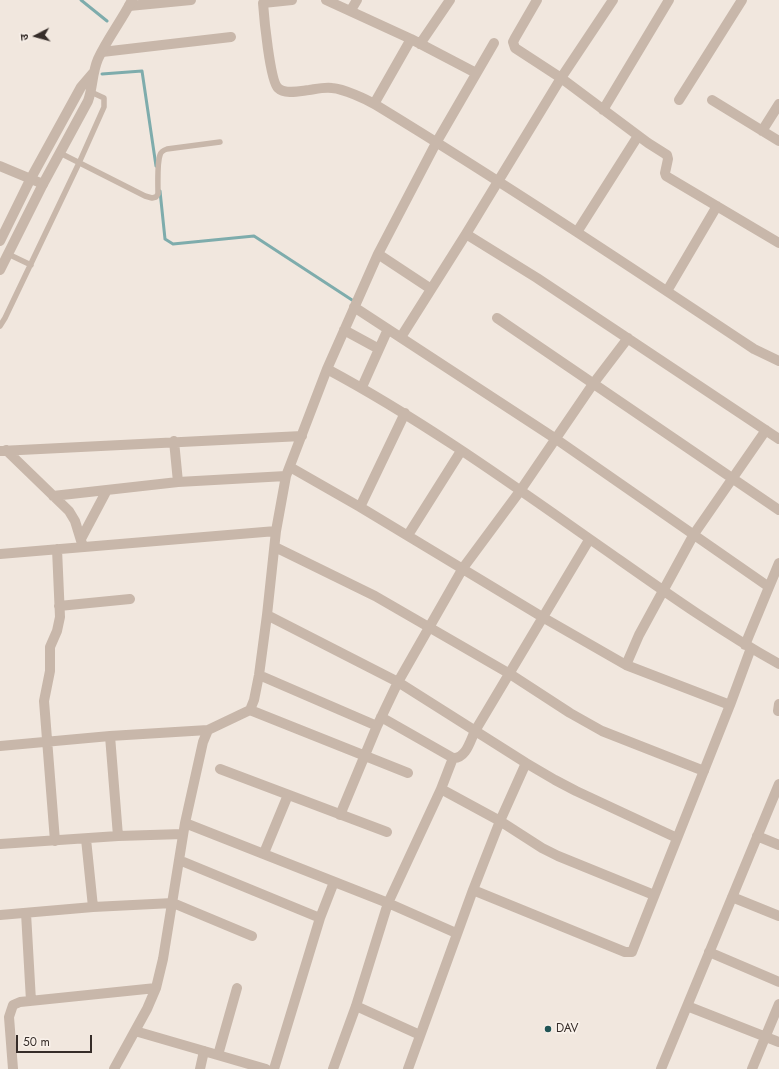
<!DOCTYPE html>
<html>
<head>
<meta charset="utf-8">
<style>
	body { margin:0 }
	#map { position:relative; width:779px; height:1069px; overflow:hidden; background:#f1e7de; font-family:Jost,"Noto Sans Devanagari",sans-serif }
	canvas { display:block }
	.north { position:absolute; left:16px; top:16px; width:40px; height:40px; -webkit-text-stroke:3px #f9f1ea; paint-order:stroke; rotate:264deg; font-size:11px; font-weight:700; line-height:16px; text-align:center; color:#362d29 }
	.north::after { content:''; display:block; margin:auto; width:14px; height:18px; background:#362d29; clip-path:polygon(50% 0,100% 100%,50% 72%,0 100%) }
	.scale { position:absolute; left:16px; top:1035px; width:76px; height:18px; box-sizing:border-box; border:2px solid #362d29; border-top:0; padding-left:5px; font-size:12px; line-height:14px; white-space:nowrap; color:#362d29; -webkit-text-stroke:3px #f9f1ea; paint-order:stroke }
</style>
</head>
<body>
<div id="map">
<canvas width="779" height="1069"></canvas>
<div class="north">उ</div>
<div class="scale">50 m</div>
</div>
<script>
const ctx = document.querySelector('canvas').getContext('2d');
ctx.lineJoin = 'round';
function stroke(path, color, width, dash) { ctx.strokeStyle = color; ctx.lineWidth = width; ctx.lineCap = dash ? 'butt' : 'round'; ctx.setLineDash(dash || []); ctx.stroke(path); }
function drawText(font, color, halo, rows, align = 'center') {
  ctx.font = font + ' Jost,sans-serif'; ctx.lineWidth = 3.5; ctx.setLineDash([]); ctx.textBaseline = 'middle'; ctx.strokeStyle = halo; ctx.fillStyle = color; for (const [text, x, y, turn = 0] of rows) {
    ctx.save(); ctx.translate(x, y); ctx.rotate((+turn || 0) * Math.PI / 180); ctx.textAlign = isNaN(turn) ? turn : align; if (halo) ctx.strokeText(text, 0, 0); ctx.fillText(text, 0, 0); ctx.restore();
  }
}
const stream = new Path2D(`
	M81 0 107 21
	M102 74 142 71 156 166
	M160 191 165 239 173 244 254 236 352 300`);
const service = new Path2D(`
	M60 153 145 196 152 198 156 197 158 194C158 184 157 163 160 155 161 151 164 150 167 149L220 142
	M8 254 31 265
	M0 326 5 318 79 163 104 107V98L91 92`);
const minor = new Path2D(`
	M292 0 263 3C264 17 270 81 278 88 285 95 300 91 309 90 316 89 324 87 332 88 344 89 366 99 376 105 504 183 629 266 754 349L779 361
	M326 0 411 39 476 73
	M537 0 515 38 513 42 515 48 561 78 648 143 667 155 668 159 665 173 666 176 779 243
	M129 6 191 0
	M351 10 357 0
	M420 44 450 0
	M102 52 231 37
	M679 100 742 0
	M712 100 779 141
	M374 104 411 39
	M603 110 669 0
	M762 131 779 104
	M0 166 43 184
	M577 232 638 136
	M466 234 537 278 779 439
	M378 254 431 289
	M667 291 717 206
	M354 307 556 439 769 587
	M497 318 779 510
	M344 330 379 349
	M401 337 466 234 561 78 613 0
	M327 369C424 421 514 486 604 549 661 589 718 630 779 664
	M362 387 388 329
	M174 441 178 482
	M6 450 69 511 75 521 83 547
	M0 451 302 436
	M290 467 360 507 544 618 626 665 730 705
	M53 496 178 482 286 476
	M360 507 405 413
	M408 535 461 451
	M81 539 107 490
	M275 547 375 596 510 674 570 713 602 731 704 771
	M0 554 276 531
	M59 606 130 599
	M267 615 398 682 526 763 555 780 576 791 677 838
	M745 645 779 563
	M626 665 639 635 694 534 766 430
	M259 675 377 726
	M779 704 778 711H779
	M250 710 408 773
	M381 717 453 758C466 759 470 741 475 731L589 540
	M110 736 118 836
	M0 746 110 736 208 730
	M220 769 387 832
	M441 789 500 821 542 848 558 856 654 895
	M340 815 377 726 398 682 463 568 520 491 593 384 628 338
	M185 823 388 903 456 933
	M757 836 779 845
	M86 839 93 907
	M55 841 44 701 50 671V647L57 631 60 617 57 549
	M0 844 118 836 183 834
	M264 853 288 795
	M179 860 320 918
	M473 890 625 952H632L730 705 751 648
	M732 897 779 916
	M26 913 31 1001
	M0 915 93 907 173 903 252 936
	M709 952 779 982
	M356 1006 420 1035
	M687 1006 779 1042
	M135 1031 266 1069
	M218 1055 237 988
	M13 1069 9 1017 13 1005 20 1002 156 988
	M114 1069 147 1009 156 988 163 959 185 823 203 742 208 730 250 710 254 700 259 675 267 615 276 531 286 476 327 369 378 254 436 143 494 43
	M200 1069 204 1051
	M274 1069 320 918 334 882
	M333 1069 356 1006 388 903 441 789 453 758
	M408 1069 473 890 500 821 526 763
	M661 1069 779 784
	M752 1069 779 1004`);
const tertiary = new Path2D(`
	M0 241 31 178 81 87 93 73
	M0 270 43 184 88 101C93 87 92 73 98 59 107 39 122 20 132 0`);
const markers = [
	[548,1029,4,"#215455"]
];
const poiNames = [
	["DAV",556,1029]
];
stroke(stream, '#7eacac', 3);
stroke(service, '#c8b7aa', 5.5);
stroke(minor, '#c8b7aa', 10);
stroke(tertiary, '#c8b7aa', 10);
for (const [x, y, r, color] of markers) { const dot = new Path2D(); dot.arc(x, y, r, 0, 2 * Math.PI); ctx.fillStyle = color; ctx.fill(dot); stroke(dot, '#f9f1ea', 1.5); }
drawText('12px', '#362d29', '#f9f1ea', poiNames, 'left');
</script>
</body>
</html>
